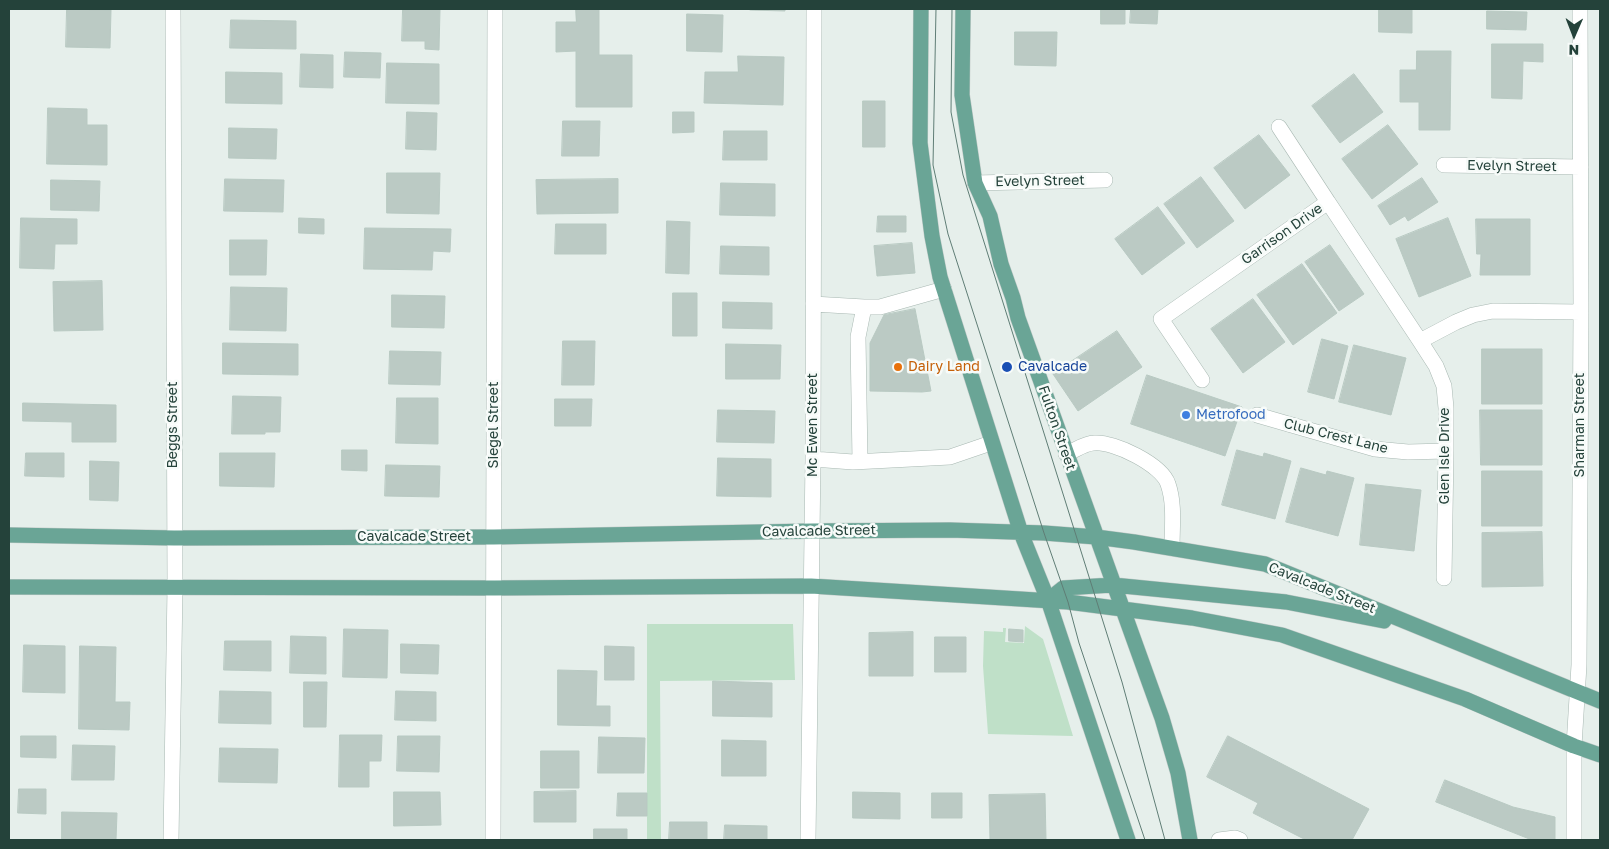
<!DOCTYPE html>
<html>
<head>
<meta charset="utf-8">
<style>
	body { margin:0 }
	#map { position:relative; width:1609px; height:849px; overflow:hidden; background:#e6efeb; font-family:"Golos Text",sans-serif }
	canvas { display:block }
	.frame { position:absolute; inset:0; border:10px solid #24423a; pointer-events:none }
	.north { position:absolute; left:1549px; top:10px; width:50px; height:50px; -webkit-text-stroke:4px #f7fbf9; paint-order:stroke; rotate:181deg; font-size:14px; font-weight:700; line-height:20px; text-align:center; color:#24423a }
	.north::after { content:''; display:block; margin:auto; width:18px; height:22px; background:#24423a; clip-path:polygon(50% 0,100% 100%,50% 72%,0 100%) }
</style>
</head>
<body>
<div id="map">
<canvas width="1609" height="849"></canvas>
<div class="frame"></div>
<div class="north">N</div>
</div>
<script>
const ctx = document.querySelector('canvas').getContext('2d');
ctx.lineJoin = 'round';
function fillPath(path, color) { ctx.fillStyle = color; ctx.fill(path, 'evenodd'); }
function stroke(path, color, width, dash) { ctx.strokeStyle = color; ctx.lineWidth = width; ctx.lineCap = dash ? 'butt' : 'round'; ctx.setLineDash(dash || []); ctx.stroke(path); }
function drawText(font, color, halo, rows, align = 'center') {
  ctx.font = font + ' "Golos Text",sans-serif'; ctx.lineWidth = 5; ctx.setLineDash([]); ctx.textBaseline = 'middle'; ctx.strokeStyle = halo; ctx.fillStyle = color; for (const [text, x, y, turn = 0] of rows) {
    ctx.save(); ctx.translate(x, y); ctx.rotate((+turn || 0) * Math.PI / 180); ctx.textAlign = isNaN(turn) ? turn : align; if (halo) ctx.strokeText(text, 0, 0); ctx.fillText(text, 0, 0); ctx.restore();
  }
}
const green = new Path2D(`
	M647 624H793L795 680 660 681 661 840H647Z
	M1025 626 1043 639 1073 736 988 734 983 666 984 631 1003 632V628H1006L1005 642 1024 643Z`);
const building = new Path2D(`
	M67 9 111 10 110 48 66 47Z
	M403 9H440L439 50 425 49V41H402Z
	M576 9H599V55H632V107H576V51L556 52V22H576Z
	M750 9H785V11L750 10Z
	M1101 9H1125V24H1101Z
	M1131 9H1158L1157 24 1130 23Z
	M1379 9H1412V33L1379 32Z
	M1487 11 1527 12 1526 30 1487 29Z
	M687 14 723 15 722 52 687 51Z
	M231 20 296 21V49L230 48Z
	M1015 32H1057L1056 66 1015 65Z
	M1492 44H1543V62L1523 61 1522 99 1492 98Z
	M1417 51H1451L1450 130H1419V102H1400V70H1416Z
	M345 52 381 53 380 78 344 77Z
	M301 54 333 55V88L300 87Z
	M738 56 784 57 783 105 704 103 705 72H738Z
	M387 63 439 64V104L386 103Z
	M226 72 282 73V104L226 103Z
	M1354 74 1383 112 1340 143 1312 106Z
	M863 101H885V147H863Z
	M48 108 87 109V125H107V165L47 164Z
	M407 112 437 113 436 150 406 149Z
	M673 112H694V132L673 133Z
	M563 121H600L599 156H562Z
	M1388 125 1418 164 1372 199 1342 159Z
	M229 128 277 129 276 159 229 158Z
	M724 131H767V160H723Z
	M1259 135 1290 175 1245 209 1214 168Z
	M387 173H440L439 214 387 213Z
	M1201 177 1234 221 1197 248 1164 204Z
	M1422 178 1438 202 1408 221 1405 216 1390 225 1378 206Z
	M225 179 284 180 283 212 224 211Z
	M618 179V213L537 214 536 180Z
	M51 180 100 181 99 211 51 210Z
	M721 183 775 184V216L720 215Z
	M1158 207 1185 243 1142 275 1115 239Z
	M878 216H906V232H877Z
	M21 218 77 219V244H55L54 269 20 268Z
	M299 218 324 219V234L299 233Z
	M1448 218 1471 276 1419 297 1396 239Z
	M1476 219H1530V275H1480L1481 254H1477Z
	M667 221 690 222 689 274 666 273Z
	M556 224H606V254H555Z
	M365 228 451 229 450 252 433 251 432 270 364 269Z
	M230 240H267L266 275H230Z
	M912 243 915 273 877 276 874 246Z
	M1330 245 1364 294 1339 311 1305 262Z
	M721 246 769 247V275L720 274Z
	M1302 264 1337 313 1293 345 1257 295Z
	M102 281 103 330 54 331 53 282Z
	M231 287 287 288 286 331 230 330Z
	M673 293H697V336H673Z
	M392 295 445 296 444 328 392 327Z
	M1253 299 1285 342 1243 373 1211 329Z
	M723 302 772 303V329L723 328Z
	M915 309 931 391 922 392 870 391V343L884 315Z
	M1117 331 1142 367 1078 411 1053 374Z
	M1322 339 1348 346 1334 399 1308 392Z
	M563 341H595L594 385H562Z
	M223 343 298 344V375L223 374Z
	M726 344 781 345 780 379H726Z
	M1354 345 1406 358 1391 415 1339 402Z
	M1482 349H1542V404H1482Z
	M390 351 441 352 440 385 389 384Z
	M1147 375 1242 407 1225 456 1131 424Z
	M233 396 281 397 280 432H265V434H232Z
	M397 398H438V444L396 443Z
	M555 399H592L591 426H555Z
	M23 403 116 405V442H72V422L23 421Z
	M718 410 775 411 774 443 717 442Z
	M1480 410H1542V465H1481Z
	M342 450H367V471L342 470Z
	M1237 450 1263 457 1264 453 1291 461 1275 519 1222 505Z
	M26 453H64V477L25 476Z
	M220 453H275L274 487 220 486Z
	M718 458 771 459V497L717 496Z
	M90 461 119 462 118 501 90 500Z
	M386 465 440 466 439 497 385 496Z
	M1301 468 1326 475 1327 471 1354 478 1338 536 1286 522Z
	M1482 471H1542V526H1482Z
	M1366 484 1421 490 1414 551 1360 545Z
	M1542 532 1543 586 1482 587V533Z
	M344 629 388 630 387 678 343 677Z
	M1009 629 1023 630V642L1009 641Z
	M913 632V676H869V633Z
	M291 636 326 637V674L290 673Z
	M935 637H966V672H935Z
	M225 641H271V671L224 670Z
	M401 644 439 645 438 674 401 673Z
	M24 645 65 646V693L23 692Z
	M80 646 116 647 115 702H130L129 730 79 729Z
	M605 646 634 647V680H605Z
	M558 670 597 671 596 706H610V726L558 725Z
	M713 681 772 683V717L713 716Z
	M304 682H327L326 727H304Z
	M220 691 271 692V724L219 723Z
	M396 691 436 692V721L395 720Z
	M340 735H382L381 761H369V787H339Z
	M21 736H56V758L21 757Z
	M398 736H440L439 772 397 771Z
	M1228 736 1369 809 1352 840H1306L1253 813 1258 803 1207 777Z
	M599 737 645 738 644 773H598Z
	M722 740 766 741V776H722Z
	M73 745 115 746 114 780H72Z
	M220 748 278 749 277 783 219 782Z
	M541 751H579V788H541Z
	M1445 780 1513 807 1555 817V840H1532L1436 802Z
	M19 789H46V814L18 813Z
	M576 791V822H534V792Z
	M394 792H440L441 825 394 826Z
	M853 792 900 793V819L853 818Z
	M618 793H647V816H617Z
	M932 793H962V818H932Z
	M1045 794 1046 840H990L989 795Z
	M62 812 117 813 116 840H62Z
	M670 822H707V840H669Z
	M725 825 767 826V840H724Z
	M594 829H627V840H594Z`);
const minor = new Path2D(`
	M1279 127 1328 202
	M1444 165 1581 167
	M975 183 1105 180
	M813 304 864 307
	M1420 341 1456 322 1473 315 1493 311 1581 312
	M1202 380 1161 319 1328 202 1420 341 1436 366 1444 386 1446 408V451L1444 578
	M1257 415 1375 449 1408 452 1446 451
	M1066 454C1074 451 1085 443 1094 443 1114 441 1162 465 1168 484 1175 504 1172 527 1172 548
	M813 459 853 462 950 457 991 443
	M860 461 858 337 864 307H880L944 289
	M171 840 175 587 173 9
	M493 840 495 9
	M808 840 813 459 814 9
	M1219 840 1235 838 1240 840
	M1574 840V746L1579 665 1581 312 1580 9`);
const major = new Path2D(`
	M921 9 920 143 932 236 940 277 1021 533 1048 600 1128 840
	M963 9 962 95 975 183 990 216 1001 264 1013 298 1018 318 1162 718 1178 773 1190 840
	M9 535 174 538 494 537 812 531 950 530 1044 533 1096 537 1134 542 1265 564 1600 701
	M9 587 494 588 811 586 1068 602 1192 618 1282 635 1465 699 1574 746 1600 755
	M1048 600 1063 588 1113 585 1286 602 1384 621`);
const tram = new Path2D(`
	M936 9 933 165 948 234 1044 533 1068 602 1079 643 1145 840
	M952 9 951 112 963 175 1122 682 1165 840`);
const markers = [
	[898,367,5,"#e8710a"],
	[1007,367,6,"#1a4fb4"],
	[1186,415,5,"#3f7fe0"]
];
const streetNames = [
	["Evelyn Street",1512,166,1],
	["Evelyn Street",1040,181,-1],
	["Garrison Drive",1282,234,-35],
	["Beggs Street",173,425,-90],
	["Siegel Street",494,425,-90],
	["Mc Ewen Street",813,425,-90],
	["Sharman Street",1580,425,-90],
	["Fulton Street",1057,428,71],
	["Club Crest Lane",1336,436,14],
	["Glen Isle Drive",1445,456,-90],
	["Cavalcade Street",819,531,-1],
	["Cavalcade Street",414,537],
	["Cavalcade Street",1322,588,22]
];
const foodNames = [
	["Dairy Land",908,367]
];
const transitNames = [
	["Cavalcade",1018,367]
];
const shopNames = [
	["Metrofood",1196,415]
];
fillPath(green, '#bfe0c8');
fillPath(building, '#bbcac4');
stroke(building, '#b8c9c2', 1);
stroke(minor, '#a8b8b2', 16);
stroke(major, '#c2cac8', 16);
stroke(minor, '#fff', 15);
stroke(major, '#6aa596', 15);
stroke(tram, '#5f7d75', 1);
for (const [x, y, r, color] of markers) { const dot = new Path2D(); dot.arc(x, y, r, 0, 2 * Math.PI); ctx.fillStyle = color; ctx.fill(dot); stroke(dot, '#f7fbf9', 2); }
drawText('14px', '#24423a', '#f7fbf9', streetNames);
drawText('14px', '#c56008', '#f7fbf9', foodNames, 'left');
drawText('14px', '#164399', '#f7fbf9', transitNames, 'left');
drawText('14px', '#366cbe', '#f7fbf9', shopNames, 'left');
</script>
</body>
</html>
